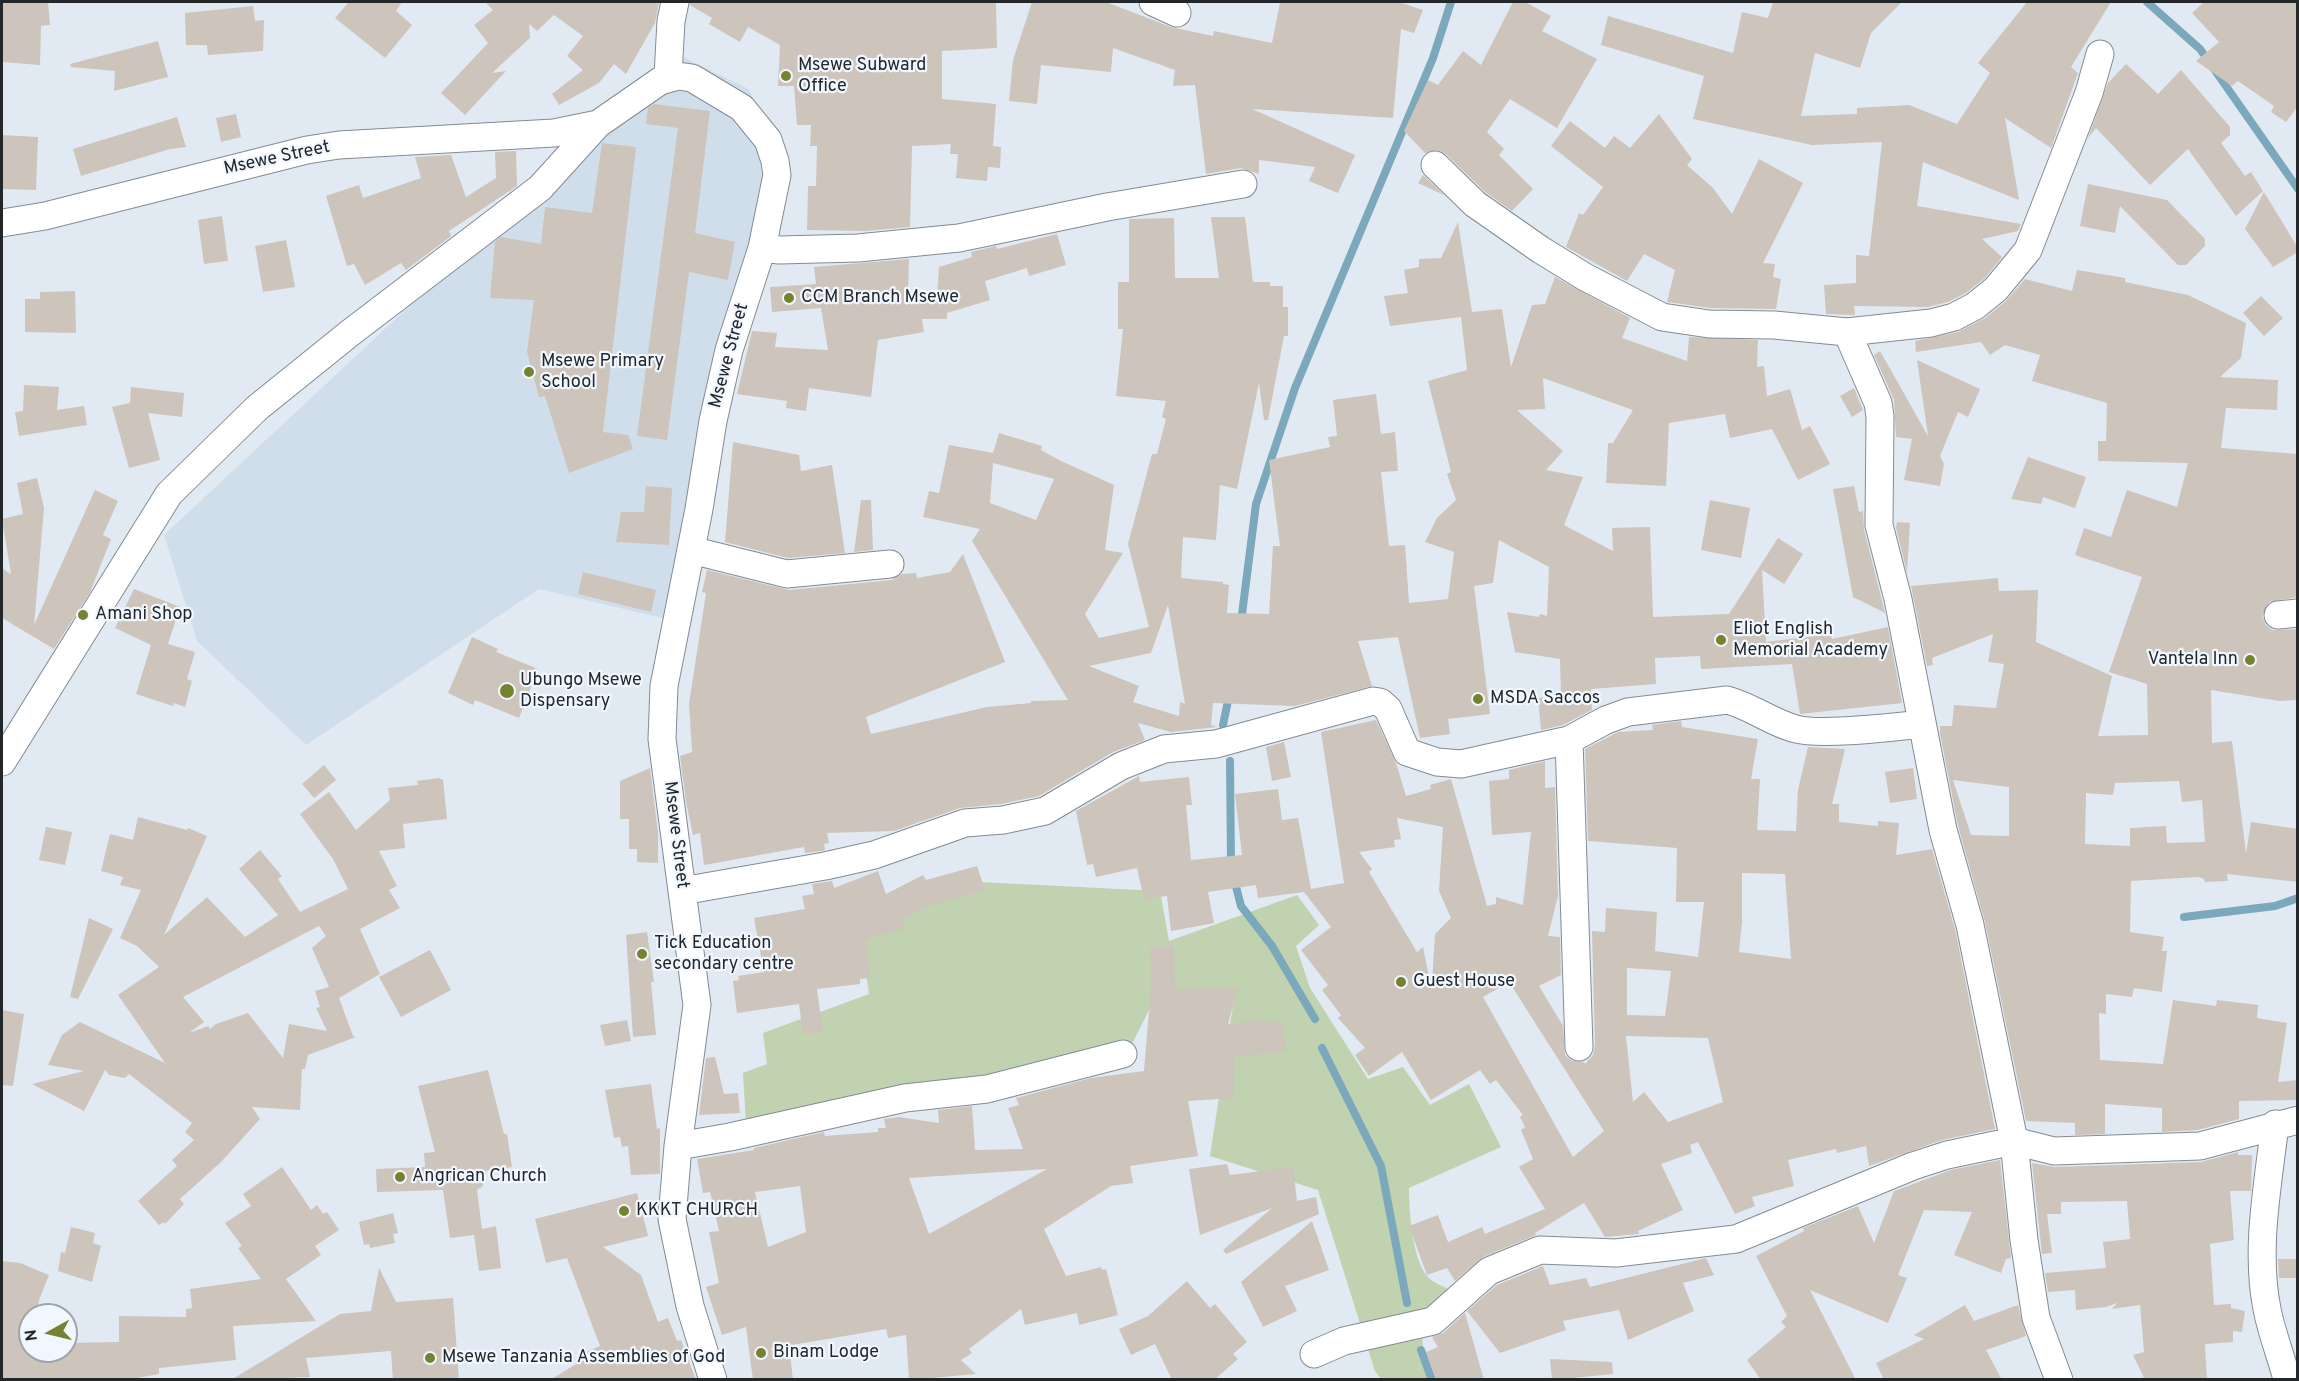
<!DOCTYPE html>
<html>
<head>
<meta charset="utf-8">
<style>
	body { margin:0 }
	#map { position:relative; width:2299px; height:1381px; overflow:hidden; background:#e1eaf3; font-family:Overpass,sans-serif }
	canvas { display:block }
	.frame { position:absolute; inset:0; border:3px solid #24272a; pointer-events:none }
	.north { position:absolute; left:18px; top:1303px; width:60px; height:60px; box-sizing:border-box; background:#f0f7fe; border:2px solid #9ea4a9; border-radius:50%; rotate:262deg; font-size:16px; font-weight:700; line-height:24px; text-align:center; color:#24272a }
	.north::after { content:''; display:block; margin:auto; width:21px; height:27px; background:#75822f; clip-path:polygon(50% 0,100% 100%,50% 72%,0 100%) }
</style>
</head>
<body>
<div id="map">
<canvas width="2299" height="1381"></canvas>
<div class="frame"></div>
<div class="north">N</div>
</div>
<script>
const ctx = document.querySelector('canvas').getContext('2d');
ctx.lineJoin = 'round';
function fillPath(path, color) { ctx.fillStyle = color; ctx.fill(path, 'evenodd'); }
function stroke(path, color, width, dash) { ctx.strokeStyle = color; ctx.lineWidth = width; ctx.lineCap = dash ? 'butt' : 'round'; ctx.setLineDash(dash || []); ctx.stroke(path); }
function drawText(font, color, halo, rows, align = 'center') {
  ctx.font = font + ' Overpass,sans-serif'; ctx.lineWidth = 4.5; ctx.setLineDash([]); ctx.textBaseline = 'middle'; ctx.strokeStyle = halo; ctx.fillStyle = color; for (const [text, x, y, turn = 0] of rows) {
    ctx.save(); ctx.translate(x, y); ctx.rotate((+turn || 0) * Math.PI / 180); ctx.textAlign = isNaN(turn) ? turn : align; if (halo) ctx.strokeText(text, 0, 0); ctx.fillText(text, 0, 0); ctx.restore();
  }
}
const built = new Path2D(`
	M673 52 749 89 771 140 666 619 539 589 306 745 197 641 164 535 461 258Z`);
const green = new Path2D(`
	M959 881 1160 891 1169 941 1297 895 1319 925 1296 946 1310 988 1368 1079 1403 1067 1430 1105 1469 1084 1501 1147 1409 1188C1409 1210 1412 1264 1430 1279 1436 1284 1445 1287 1452 1291L1422 1323 1423 1354 1433 1379H1381L1375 1371 1318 1190 1210 1156 1235 992 1157 994 1133 1042 1056 1068 746 1125 743 1073 767 1064 763 1033 869 994 859 926Z`);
const stream = new Path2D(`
	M2147 2 2200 49 2298 189
	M1241 622 1256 504 1295 388 1433 58 1451 2
	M1223 725 1229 696
	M1230 761 1231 864
	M1234 879 1241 906 1272 946 1315 1019
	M2184 917 2275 906 2298 898
	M1322 1048 1381 1166 1407 1303
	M1421 1350 1432 1380`);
const building = new Path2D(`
	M2 2H48L50 25 41 26 40 65 2 62Z
	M349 2H402L396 11 412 25 385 58 335 18Z
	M485 2H659L655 23 626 74 614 64 599 83 559 105 552 94 583 70 567 56 583 36 554 15 537 31 529 24 530 38 492 73 506 71 465 115 441 93 488 43 474 25 493 10Z
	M690 2H996L997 48 942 51V99L996 104 993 146 1001 147 1000 168 988 167 987 181 956 178 958 154H950L951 144 912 146 910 227 865 231 807 230 808 186H816L817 146H810L811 125H797L794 86H778L780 45 748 27 740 42 709 24 712 18 690 5Z
	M1032 2H1106L1171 27 1213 36 1214 31 1272 43 1280 2H1399L1423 10 1414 33 1401 29 1393 118 1252 109 1355 155 1338 193 1309 181 1315 167 1259 160V174L1241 168 1206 174 1195 85 1173 86 1175 70 1113 48 1111 72 1041 65 1037 104 1009 101 1013 60Z
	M1513 2H1525L1551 16 1542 31 1597 59 1557 128 1510 99 1487 132 1504 149 1499 155 1533 189 1512 211 1485 192 1446 154 1438 150 1425 153 1404 131 1428 80 1438 85 1463 51 1481 65Z
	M1773 2H1902L1871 33 1860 68 1815 53 1801 116 1857 114V108L1909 105 1957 124 1990 73 1978 63 2027 2H2111L2071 67 2078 73 2051 148 2005 118 2019 200 1923 162 1917 206 2021 224 2018 231 1982 239 2002 257 1985 278 1966 293 1948 302 1928 307 1854 306 1855 315 1826 314 1824 285 1856 283V255L1869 256 1882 142 1812 145 1693 119 1704 76 1601 45 1608 16 1733 53 1742 12 1768 18Z
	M2204 2H2298V106L2286 122 2271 112 2274 106 2238 81 2232 86 2196 61 2219 42 2192 13Z
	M253 6 255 21 264 20 263 51 208 55 207 45H186L185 13Z
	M158 41 168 77 114 91 115 71 71 67 70 64Z
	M2126 64 2158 94 2181 70 2230 127V135L2221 143 2245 176 2251 172 2263 191 2236 216 2188 149 2150 185 2096 128 2088 138 2108 83Z
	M654 104 710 111 695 233 735 242 728 280 689 272 667 440 637 436 678 128 646 124 648 108Z
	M236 114 241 137 221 142 216 118Z
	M1659 114 1692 159 1687 165 1713 188 1732 214 1759 159 1803 183 1763 263 1775 264 1773 277 1781 279 1776 309 1710 308 1667 302 1675 270 1644 254 1627 281 1566 247 1579 213 1583 215 1603 187 1551 146 1570 121 1605 148 1614 136 1630 148Z
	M177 117 186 147 170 149 81 176 73 149Z
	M2 135 38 137 36 190 2 189Z
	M602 143 636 147 603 432 628 435 633 449 569 473 545 396 539 397 527 352 534 300 490 298 495 242 501 237 541 244 545 207 592 213Z
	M516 151 517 186 449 231 451 236 406 270 401 263 365 285 354 264 347 266 326 196 359 185 363 198 421 178 415 157 451 155 466 197 496 178 495 152Z
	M1423 175 1424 176 1444 195 1418 183Z
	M2088 184 2167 200 2205 239V246L2186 265H2178L2120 206 2115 233 2080 226Z
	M2264 192 2298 248V252L2273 267 2245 229Z
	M222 216 228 261 204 264 198 220Z
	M1211 217H1245L1253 282H1270V286H1283V307H1288V336H1284L1268 420H1264L1259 383 1237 489 1220 485 1216 540 1183 537 1181 578 1223 582V584L1229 585 1227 613 1269 614 1273 546H1280L1269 460 1330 447 1328 437 1337 436 1333 400 1376 394 1381 434 1395 432 1398 471 1381 472 1389 546 1405 545 1409 603 1448 599 1454 552 1425 542 1437 518 1456 500 1447 474 1451 472 1428 381 1467 370 1461 317 1390 326 1384 296 1408 293 1404 270 1419 267V259L1441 258 1458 222 1472 312 1502 309 1511 367 1532 305 1545 304 1555 277 1630 318 1622 338 1687 361 1689 337 1758 340 1757 367 1764 366 1767 396 1790 389 1802 430 1810 426 1830 464 1798 480 1772 429 1730 438 1725 414 1669 423 1666 486 1606 483 1608 443H1613L1633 410 1543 378 1545 409 1517 410 1563 451 1546 470 1583 477 1564 525 1613 551 1612 528 1650 527 1653 617 1729 614 1778 538 1803 554 1784 584 1762 570 1766 642 1831 634 1832 639 1888 627 1902 703 1800 714 1792 664 1701 669 1700 656 1655 658 1656 684 1591 689 1592 710 1563 725 1541 730 1538 698 1561 696 1560 659 1515 652 1507 612 1539 617 1540 614 1547 616 1549 567 1499 540 1493 583 1474 586 1490 714 1448 719 1450 734 1420 738 1398 637 1358 641 1372 686 1295 706 1213 703 1211 725 1217 727 1171 732 1138 723 1145 740 1113 752 1039 796 1001 804 960 808 894 831 827 833 829 843 824 844 825 850 822 851 805 853 804 847 704 865 700 833 693 835 686 802 680 756 692 752 689 704 706 593 702 592 707 570 789 590 892 580 902 574 916 573 917 578 950 572 963 554 1005 662 866 717 871 734 987 707 1031 703V701L1068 700 972 541 980 529 923 517 929 491 939 493 949 445 993 453 999 433 1042 446 1041 450 1061 461 1114 485 1105 550 1123 553 1085 614 1099 638 1149 627 1128 544 1152 454H1157L1166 419 1162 417 1166 401 1116 396 1123 329H1118V282H1129V219L1174 218 1175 278H1219ZM993 463 1054 479 1036 520 990 503ZM1168 605 1185 704 1180 702 1179 716 1133 702 1139 686 1089 666 1151 653Z
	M1057 234 1066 265 1029 276 1027 268 985 281 990 300 947 313V319H922L924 332 878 340 871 397 809 388 806 411 786 408 787 401 737 394 752 331 777 333 775 347 828 350 821 308 772 312 770 287 816 284 814 267 909 259 908 294 937 296 939 267 972 257 971 252 996 246 997 249Z
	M286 240 295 287 263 292 255 246Z
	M2077 270 2125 278V282L2188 295 2246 323 2241 358 2220 377 2278 380 2277 410 2226 408 2221 448 2298 454V597L2269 602 2262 616 2266 625 2272 630 2298 629V700L2279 701 2211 690 2212 743 2232 741 2246 853 2251 822 2298 829V882L2227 874 2228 881 2205 882 2204 879 2199 877 2131 881 2130 932 2164 937 2162 951H2167L2162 992 2134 988 2132 997 2106 994V1014L2099 1013 2100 1060 2163 1064 2173 1000 2216 1006 2217 1000 2258 1005 2257 1018 2287 1023 2278 1082 2298 1080V1100L2239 1101V1119L2198 1130 2162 1132V1108L2105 1104V1134L2075 1135V1123L2026 1121 1985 922 1958 826 1940 733V726H1952L1954 705 1996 708 2004 664 1988 662 1993 634 1932 658 1933 665 1927 666 1911 586 1998 578 1999 591 2038 590 2036 642 2112 676 2098 736 2148 735 2147 684 2109 672 2142 577 2075 555 2084 528 2111 537 2127 490 2177 507 2188 463 2098 461V441H2106L2107 403 2032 381 2040 355 2005 345 1990 355 1981 342 1916 352 1915 341 1958 332 1985 318 2006 301 2025 279 2072 291ZM1953 780 2009 787V836L1971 835ZM2179 781 2182 802 2202 800 2205 842 2167 843 2166 826 2130 828V846L2085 844 2086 793 2113 795 2115 783Z
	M75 291 76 333 25 332V299H40V292Z
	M2261 296 2283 318 2264 336 2243 313Z
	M1880 351 1928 436 1917 360 1980 389 1968 417 1958 412 1940 456 1944 464 1940 486 1904 480 1912 439 1896 437 1894 400 1874 355Z
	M24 385 59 387 57 410 84 406 87 425 19 436 15 412 23 411Z
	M131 387 184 393 182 417 148 413 160 460 129 468 112 407 130 403Z
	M1854 388 1863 410 1852 417 1840 396Z
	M733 442 799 455 801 471 832 465 845 553 788 558 725 542Z
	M2028 457 2086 477 2075 508 2043 497 2041 504 2011 499Z
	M37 478 44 508 34 625 95 490 118 501 103 535 111 539 90 592 54 649 2 618V568L11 574 2 519 23 514 17 483Z
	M646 486 672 488 669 545 616 542 621 512H644Z
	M1854 486 1859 512 1863 511 1864 529 1885 613 1853 597 1833 489Z
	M861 500H871L873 550 854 552Z
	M1710 500 1750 508 1741 558 1701 550Z
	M1897 522 1910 523 1907 572 1896 528Z
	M583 572 656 590 651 612 578 594Z
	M134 589 180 607 168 644 195 652 187 679 192 681 185 707 174 703 173 706 136 694 151 645 115 628Z
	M472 637 498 649 496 652 538 669 519 718 475 700 473 705 448 693Z
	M1376 720 1396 763 1406 796 1431 789 1430 785 1451 779 1487 906 1496 904V897L1523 905 1531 832 1492 835 1489 781 1509 779V770L1545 761V788L1555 787 1558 896 1548 936 1560 937 1561 975 1539 986 1563 1026 1565 1055 1572 1061 1584 1062 1585 1064 1593 1055 1595 1046 1592 931 1605 932 1606 908 1657 912 1655 951 1698 957 1704 902H1676L1677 848 1588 841 1585 749 1618 732 1653 730 1652 725 1681 721 1682 727 1758 739 1751 779H1760L1757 830 1796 831 1798 790 1808 747 1845 749 1832 804H1839V822L1878 826V821L1899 823 1896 855 1932 849 1955 929 1995 1129 1942 1140 1869 1166 1866 1146 1837 1153 1836 1149 1788 1160 1794 1186 1752 1197 1755 1206 1735 1214 1698 1142 1690 1145 1692 1153 1661 1164 1683 1210 1638 1231 1639 1234 1605 1237 1584 1203 1535 1233 1536 1235 1483 1257 1455 1281 1447 1268 1427 1275 1409 1226 1438 1215 1448 1242 1482 1227 1485 1234 1545 1209 1519 1167 1533 1159 1521 1130 1525 1127 1520 1117 1523 1115 1496 1080 1490 1084 1480 1070 1431 1100 1402 1052 1369 1076 1355 1055 1365 1048 1338 1018 1341 1015 1322 990 1328 985 1301 950 1331 927 1304 892 1258 898 1256 885 1208 892 1214 923 1171 931 1167 896 1144 899 1137 868 1096 877 1093 864 1087 865 1076 811 1139 776 1140 782 1189 777 1192 805H1186L1191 860 1242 855 1235 794 1278 789 1282 820 1298 818 1311 889 1344 883 1321 732ZM1397 818 1443 827 1439 891 1451 918 1435 934 1432 982H1430L1423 947 1417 952 1369 872 1372 869 1359 852 1395 847 1394 840 1401 839ZM1742 873 1785 874 1791 959 1739 952 1742 922ZM1627 968 1671 971 1665 1016 1627 1015ZM1509 982 1604 1131 1573 1157 1483 997ZM1626 1036 1708 1038 1723 1102 1668 1122 1644 1092 1633 1102Z
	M1284 742 1291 777 1272 781 1266 747Z
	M324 765 336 780 314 798 302 784Z
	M650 768 658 832V863L637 862V849H629V819H620V781Z
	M1913 768 1917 799 1890 803 1885 772Z
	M439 778 443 780 447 819 403 824 405 848 379 851 397 886 389 890 400 908 360 929 380 974 339 998 353 1036 356 1037 308 1055 305 1069H302L300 1110 252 1107 260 1119 221 1162 180 1199 184 1204 165 1224 164 1222 159 1225 138 1201 177 1166 172 1160 194 1140 185 1132 192 1123 129 1074 125 1078 109 1075 105 1070 84 1111 32 1084 84 1071 48 1065 62 1035 80 1022 165 1063 118 995 159 967 137 946 120 938 141 890 120 885 123 877 101 871 110 834 133 840 138 817 187 830 188 828 207 836 164 935 207 897 245 937 278 915 239 869 260 850 282 876 278 879 300 912 348 889 333 859 300 814 329 792 356 830 390 800 388 788 418 785 417 781ZM319 926 326 936 312 948 329 987 315 991 320 1007 316 1008 327 1031 289 1024 283 1058 248 1013 216 1024 210 1029 208 1026 189 1033 204 1022 183 997Z
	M46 827 72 832 65 865 39 860Z
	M977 866 985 890 932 905 903 919 906 928 866 939 870 978 860 979V984L817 989 823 1032 803 1034 799 1004 737 1013 733 981 739 980 738 976 764 972 754 918 805 909 802 896 814 894 812 884 832 881 834 888 878 871 886 894 923 875 926 880Z
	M89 918 113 929 78 999 70 997Z
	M647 932 654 982H651L656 1035 633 1037 626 935Z
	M1174 946 1175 989 1238 988 1228 1024 1265 1020 1266 1023 1282 1021 1286 1051 1234 1057V1098L1188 1101 1198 1156 1130 1166 1133 1183 1111 1186 1044 1229 1066 1276 1101 1267 1102 1270 1106 1269 1118 1315 1079 1325 1077 1313 1025 1325 1021 1309 969 1349 972 1353 961 1360 976 1374 909 1380 906 1335 888 1338 886 1329 769 1349 790 1354 793 1380H753L746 1327 722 1335 706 1287 719 1283 709 1232 719 1231 710 1192 703 1193 697 1159 754 1150V1148L824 1132 825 1136 878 1132V1128H886L884 1119 899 1117 939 1123 938 1110 972 1106 975 1150 1023 1149 1008 1108 1019 1105 1016 1098 1091 1078 1144 1071 1151 987 1150 947ZM1047 1169 929 1234 909 1178ZM800 1186 806 1232 768 1247 755 1192Z
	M430 950 451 990 401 1017 379 977Z
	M2 1010 24 1014 13 1086 2 1085Z
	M627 1020 631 1041 605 1046 600 1025Z
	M715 1057 724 1094 738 1093 740 1113 699 1115 706 1058Z
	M488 1070 504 1134H507L512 1167 485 1171 483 1186 477 1190 482 1229 496 1226 501 1268 479 1271 474 1235 450 1238 443 1190 377 1192 376 1169 425 1167 424 1153 435 1152 418 1086Z
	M651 1084 657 1129 660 1128V1174L631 1175 628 1146 622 1147 620 1137 614 1138 605 1090Z
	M2238 1152V1155H2252L2251 1191H2230L2234 1240 2210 1244 2214 1305 2231 1304V1308L2245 1311 2242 1332 2233 1331V1342L2205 1344 2207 1380H2145L2133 1355 2144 1352 2140 1305 2112 1309 2117 1303 2106 1307 2076 1310 2075 1290 2048 1292 2045 1273 2106 1268 2103 1242 2130 1239 2127 1201 2061 1202V1214H2047L2052 1253 2042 1254 2032 1163 2055 1167 2201 1162Z
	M2000 1160 2011 1258 2006 1259 2001 1273 1954 1255 1972 1212 1924 1210 1898 1275 1907 1278 1888 1323 1810 1290 1856 1380H1761L1747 1360 1786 1327 1781 1322 1787 1316 1756 1256 1804 1231 1803 1228 1858 1206 1874 1243 1894 1191 1951 1170Z
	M1227 1164 1230 1175 1293 1167 1297 1201 1316 1197 1319 1214 1226 1254 1223 1250 1272 1208 1200 1235 1189 1169Z
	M282 1167 311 1210 317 1205 323 1214 327 1212 339 1230 315 1246 321 1255 286 1279 316 1321 233 1326 236 1360 159 1368V1374L126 1380H2V1261L20 1263 49 1275 39 1300 37 1315H30V1351H66V1343L119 1342V1316L186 1317V1309L192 1308 190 1289 261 1279 238 1248 242 1246 225 1223 251 1206 243 1194Z
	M637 1193 648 1236 603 1247 641 1275 658 1322 668 1318 677 1341 681 1340 696 1380H550L581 1361 579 1355 600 1346 567 1258 546 1263 535 1219Z
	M393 1213 398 1233 393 1234 395 1243 370 1248 369 1244 364 1245 359 1222Z
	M1312 1221 1329 1270 1285 1286 1297 1311 1263 1327 1241 1282Z
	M71 1227 95 1233 93 1243 101 1246 92 1282 58 1271 61 1252 65 1253Z
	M1706 1258 1714 1275 1683 1283 1694 1311 1628 1340 1619 1310 1563 1321 1566 1330 1500 1353 1467 1311 1497 1285 1543 1266 1550 1285 1586 1278 1590 1287Z
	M2278 1259H2297L2296 1278H2279Z
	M379 1268 396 1302 453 1298 459 1380H393L391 1351 306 1358 310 1377 231 1380 340 1314 371 1311Z
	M1187 1281 1210 1308 1215 1304 1247 1342 1233 1354 1238 1359 1214 1380H1172L1155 1344 1131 1355 1119 1329 1148 1316Z
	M1965 1305 1974 1321 2018 1305 2026 1336 1986 1350 2002 1380H1884L1876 1363 1924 1339 1914 1335Z
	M1465 1313 1484 1380H1436L1426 1352 1438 1347 1432 1337 1443 1333Z
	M1550 1359 1612 1362 1613 1374 1552 1380Z`);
const minor = new Path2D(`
	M1153 2 1177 13
	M668 76 671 21 675 2
	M1435 165 1475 204 1541 250 1585 277 1662 317 1709 324 1774 325 1847 332 1931 323 1954 317 1975 306 1996 289 2028 250 2089 93 2100 54
	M2 223 45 216 307 150 339 145 554 133 598 124 660 81 678 76 692 78 742 108 768 140 775 161 777 175 762 248 729 350 713 421 699 509 664 686 662 739 697 1005 678 1146 672 1219 690 1306 713 1380
	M762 248 779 250 858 248 959 238 1107 207 1243 184
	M1847 332 1878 403 1880 416 1879 525 1898 599 1943 830 1970 925 2014 1141 2024 1240 2036 1318 2059 1380
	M691 550 787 574 890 564
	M2278 615 2298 613
	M1569 740 1579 1047
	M2 762 169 494 257 408 350 333 540 188 598 124
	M682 891 825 866 874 855 965 823 1003 820 1045 811 1121 766 1164 749 1216 744 1373 701 1380 702 1388 709 1407 752 1437 762 1461 764 1569 740 1606 720 1628 712 1727 700C1751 706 1772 723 1796 729 1822 736 1893 727 1922 724
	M2275 1124C2268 1185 2255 1249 2267 1309 2271 1330 2279 1351 2285 1372L2289 1380
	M678 1146 730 1137 905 1098 987 1089 1123 1054
	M1314 1354 1344 1341 1433 1321 1489 1271 1540 1250 1616 1253 1736 1239 1913 1166 1947 1155 2014 1141 2054 1151 2200 1146 2298 1120`);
const markers = [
	[786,76,6,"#75822f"],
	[789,298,6,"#75822f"],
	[529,372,6,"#75822f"],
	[83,615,6,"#75822f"],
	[1721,640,6,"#75822f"],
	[2250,660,6,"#75822f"],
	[507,691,8,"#75822f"],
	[1478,699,6,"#75822f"],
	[642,954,6,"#75822f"],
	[1401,982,6,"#75822f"],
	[400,1177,6,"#75822f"],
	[624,1211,6,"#75822f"],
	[761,1353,6,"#75822f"],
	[430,1358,6,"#75822f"]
];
const poiNames = [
	["Msewe Subward",798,66],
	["Office",798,87],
	["CCM Branch Msewe",801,298],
	["Msewe Primary",541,362],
	["School",541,383],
	["Amani Shop",95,615],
	["Eliot English",1733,630],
	["Memorial Academy",1733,651],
	["Vantela Inn",2238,660,"right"],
	["Ubungo Msewe",520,681],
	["Dispensary",520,702],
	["MSDA Saccos",1490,699],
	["Tick Education",654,944],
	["secondary centre",654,965],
	["Guest House",1413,982],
	["Angrican Church",412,1177],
	["KKKT CHURCH",636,1211],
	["Binam Lodge",773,1353],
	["Msewe Tanzania Assemblies of God",442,1358]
];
const streetNames = [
	["Msewe Street",277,159,-12],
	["Msewe Street",730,356,-75],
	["Msewe Street",675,835,83]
];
fillPath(built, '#d0deec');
fillPath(green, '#c0d2af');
stroke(stream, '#7ba8bb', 8);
fillPath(building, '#cdc4bc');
stroke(minor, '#838b93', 29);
stroke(minor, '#fff', 27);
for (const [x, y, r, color] of markers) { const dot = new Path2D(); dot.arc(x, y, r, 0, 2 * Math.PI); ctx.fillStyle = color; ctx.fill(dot); stroke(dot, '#f0f7fe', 2); }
drawText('18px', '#24272a', '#f0f7fe', poiNames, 'left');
drawText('18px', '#24272a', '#f0f7fe', streetNames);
</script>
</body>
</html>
